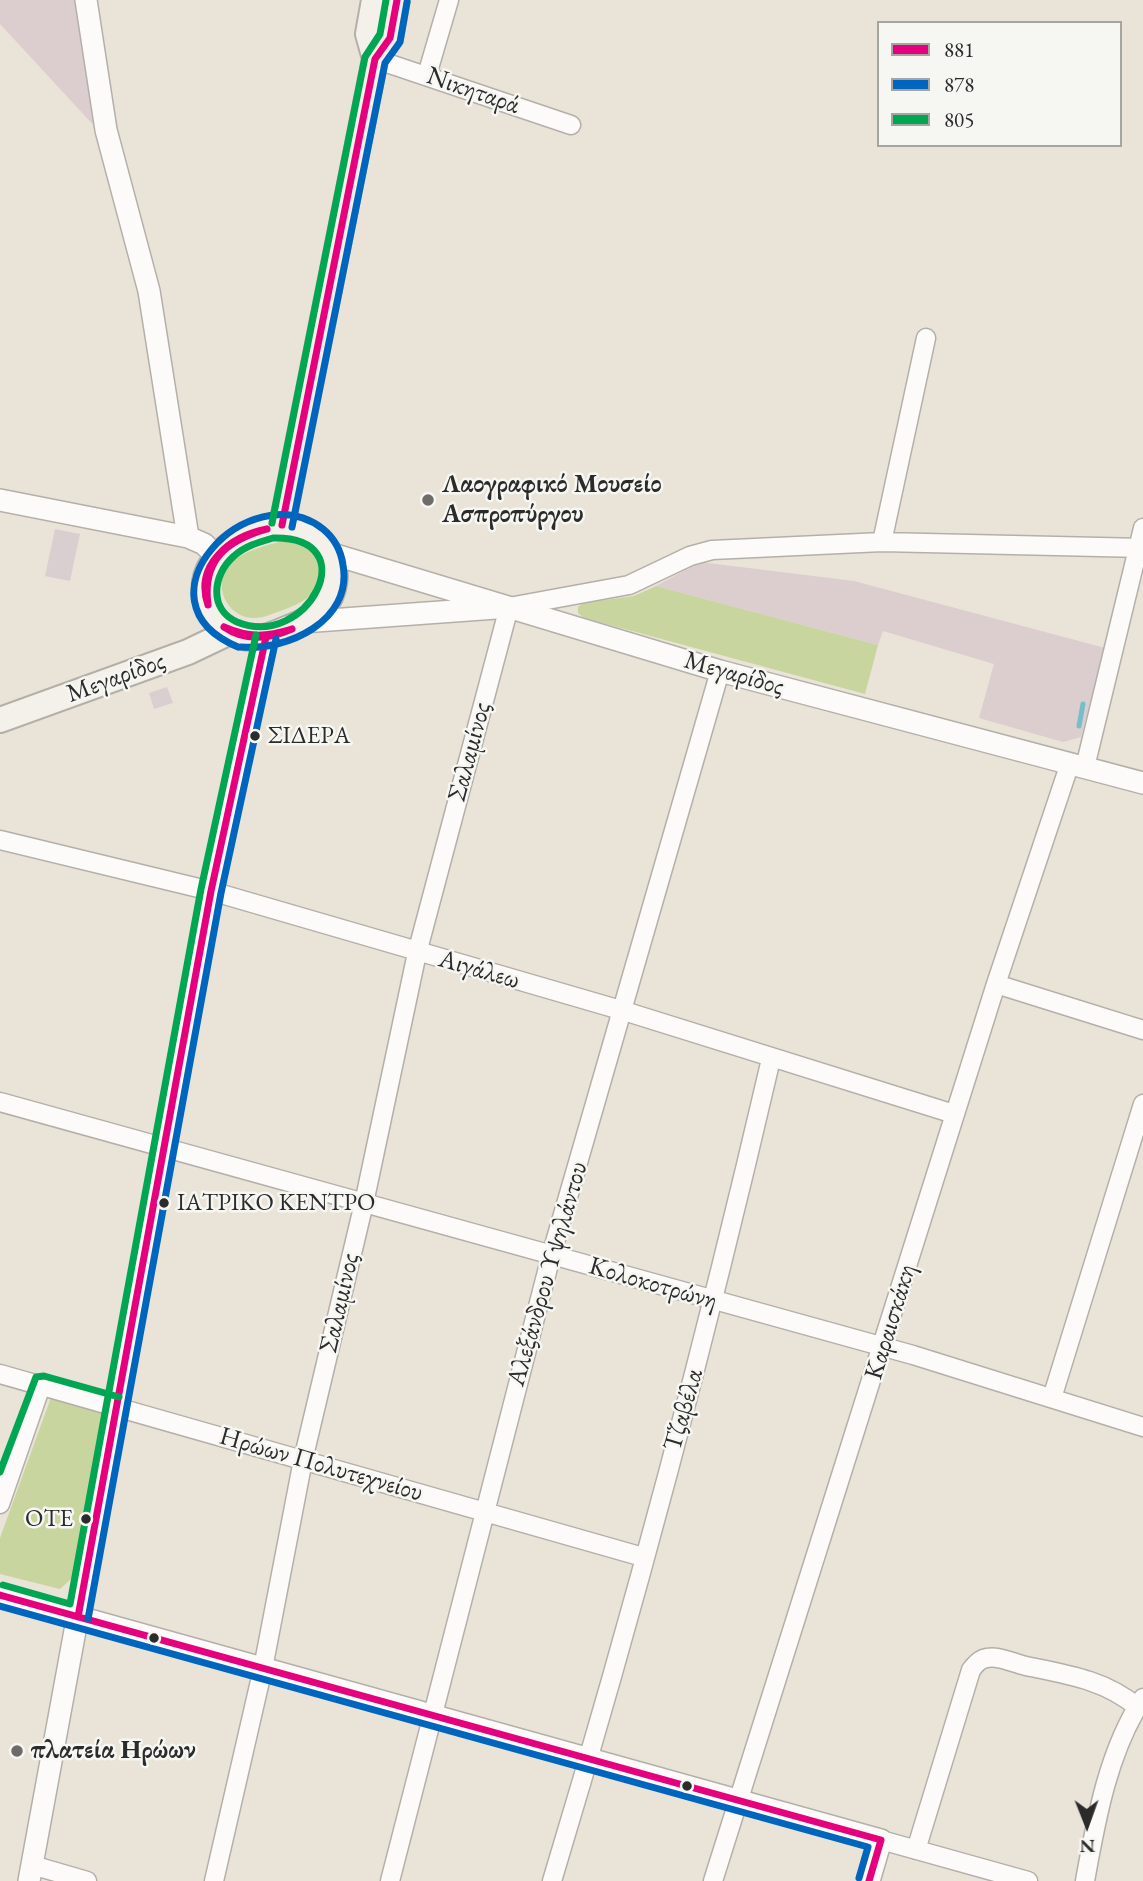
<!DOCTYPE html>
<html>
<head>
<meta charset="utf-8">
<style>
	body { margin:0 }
	#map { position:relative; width:1143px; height:1881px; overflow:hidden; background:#e9e3d8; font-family:"EB Garamond",serif }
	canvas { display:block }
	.legend { position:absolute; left:877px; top:21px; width:245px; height:126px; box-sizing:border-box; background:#f6f6f2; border:2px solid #a5a5a2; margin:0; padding:9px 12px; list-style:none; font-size:21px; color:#2b2b2b }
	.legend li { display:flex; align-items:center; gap:14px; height:35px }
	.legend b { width:35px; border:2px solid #a5a5a2 }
	.north { position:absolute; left:1052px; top:1790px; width:70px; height:70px; -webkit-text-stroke:5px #f6f6f2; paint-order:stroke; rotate:179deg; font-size:19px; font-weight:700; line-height:28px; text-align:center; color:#2b2b2b }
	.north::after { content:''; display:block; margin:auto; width:24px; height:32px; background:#2b2b2b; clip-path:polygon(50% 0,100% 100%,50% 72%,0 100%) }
</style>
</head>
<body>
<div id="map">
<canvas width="1143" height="1881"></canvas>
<ul class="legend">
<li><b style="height:9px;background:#e5007d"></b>881</li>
<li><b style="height:9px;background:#0065bd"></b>878</li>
<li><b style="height:9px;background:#00a651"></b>805</li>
</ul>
<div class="north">N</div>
</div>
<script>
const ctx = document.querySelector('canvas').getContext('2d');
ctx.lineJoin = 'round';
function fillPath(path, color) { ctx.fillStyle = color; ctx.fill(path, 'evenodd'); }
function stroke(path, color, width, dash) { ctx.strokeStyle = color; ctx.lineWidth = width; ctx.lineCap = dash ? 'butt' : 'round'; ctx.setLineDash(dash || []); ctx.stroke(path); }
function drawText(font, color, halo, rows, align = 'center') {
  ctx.font = font + ' "EB Garamond",serif'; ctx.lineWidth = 5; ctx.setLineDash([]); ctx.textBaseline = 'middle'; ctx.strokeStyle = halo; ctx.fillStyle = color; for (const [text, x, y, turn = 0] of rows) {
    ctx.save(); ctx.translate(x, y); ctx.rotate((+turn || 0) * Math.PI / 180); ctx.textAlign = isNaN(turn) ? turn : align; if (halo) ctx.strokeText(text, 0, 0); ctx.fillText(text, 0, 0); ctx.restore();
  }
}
const industrial = new Path2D(`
	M0 0H74L98 130 0 24Z
	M700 562 854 581 1109 649 1102 658 1081 737 1063 742 979 718 994 664 883 631 878 645 656 586Z`);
const green = new Path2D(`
	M290 540C316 546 325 566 316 590 306 601 296 605 283 610 273 613 263 619 252 618 226 616 212 584 229 565 241 551 272 543 290 540Z
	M656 586 878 645 865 694 584 618 578 613V607L583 603 634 596Z
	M54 1389 114 1404 78 1573 60 1589 0 1574V1538Z`);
const stream = new Path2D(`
	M1079 726 1083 704`);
const building = new Path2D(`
	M55 529 80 534 70 581 45 576Z
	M167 687 173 703 154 709 149 693Z`);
const minor = new Path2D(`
	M375 59 571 125
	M427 75 449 0
	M882 542 926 338
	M1085 767 1143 528
	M0 840 211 891 624 1011 954 1114
	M996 984 1143 1030
	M0 1102 913 1355 1143 1427
	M0 1374 643 1557
	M1052 1398 1143 1104
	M0 1504 41 1386
	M881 1840 1028 1881
	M916 1850 971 1670C974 1666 978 1661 983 1659 997 1654 1012 1663 1026 1666 1065 1674 1106 1680 1137 1707
	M32 1865 87 1881
	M214 1881 263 1668 303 1460 364 1203 417 953 509 607 629 585 690 556 712 550 882 542 1143 548
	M390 1881 551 1256 720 671
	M552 1881C634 1610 707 1335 771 1059
	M713 1881 996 984 1070 763
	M1085 1881C1096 1820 1108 1751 1143 1698`);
const tertiary = new Path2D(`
	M86 0 106 130 149 291 188 537
	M0 500 188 537 204 544 216 556
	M329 553 720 671 1143 783
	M302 622 496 608
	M0 1595 881 1840 869 1881
	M29 1881 211 891 266 637`);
const secondary = new Path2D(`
	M374 0 368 34 375 59
	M282 525 375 59 390 38 397 0
	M291 526C329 534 349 576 323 608 313 619 299 624 286 629 270 636 257 641 240 636 226 632 215 622 209 609 187 560 249 523 291 526Z
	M0 720 188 652 230 632`);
const bus1 = new Path2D(`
	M282 525 375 59 390 38 397 0
	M208 605C194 564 231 536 267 529
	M208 605C202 560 226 541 267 529
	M224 627C249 638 266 637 292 629
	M224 627C246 642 269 639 292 629
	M0 1595 881 1840 869 1881
	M78 1617 211 891 266 637`);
const bus2 = new Path2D(`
	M292 527 385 63 400 42 407 2
	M238 647C128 601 249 472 323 529 334 538 341 551 343 565 353 621 287 651 241 647
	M0 1606 868 1847 859 1878
	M88 1619 221 893 276 639`);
const bus3 = new Path2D(`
	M272 523 365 57 380 34 386 0
	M273 538C368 536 307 651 237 622 208 609 213 574 234 556 245 546 259 542 273 538Z
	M0 1472 36 1377 44 1376 119 1397
	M3 1585 70 1604 201 889 256 635`);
const markers = [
	[428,500,7,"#6e6b68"],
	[255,736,6,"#2b2b2b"],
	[164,1203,6,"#2b2b2b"],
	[86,1519,6,"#2b2b2b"],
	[154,1638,6,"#2b2b2b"],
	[17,1751,7,"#6e6b68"],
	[687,1786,6,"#2b2b2b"]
];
const busNames = [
	["ΣΙΔΕΡΑ",268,736],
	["ΙΑΤΡΙΚΟ ΚΕΝΤΡΟ",177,1203],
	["ΟΤΕ",73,1519,"right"]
];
const streetNames = [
	["Νικηταρά",473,91,19],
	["Μεγαρίδος",734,674,16],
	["Μεγαρίδος",116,678,-20],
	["Σαλαμίνος",470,752,-75],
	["Αιγάλεω",479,970,16],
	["Αλεξάνδρου Υψηλάντου",548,1274,-74],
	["Κολοκοτρώνη",653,1284,16],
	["Σαλαμίνος",340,1303,-77],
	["Καραισκάκη",891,1322,-73],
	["Τζαβέλα",684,1410,-74],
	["Ηρώων Πολυτεχνείου",321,1465,16]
];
const poiNames = [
	["Λαογραφικό Μουσείο",442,485],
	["Ασπροπύργου",442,515],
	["πλατεία Ηρώων",31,1751]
];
fillPath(industrial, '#dccece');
fillPath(green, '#c9d59f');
stroke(stream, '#76bfc9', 5);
fillPath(building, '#dacfd0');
stroke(minor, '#b4b0a9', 21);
stroke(tertiary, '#b4b0a9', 24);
stroke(secondary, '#b4b0a9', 28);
stroke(minor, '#fcfbf9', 18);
stroke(tertiary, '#fcfbf9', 21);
stroke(secondary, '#f4f1eb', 24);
stroke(bus1, '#e5007d', 7);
stroke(bus2, '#0065bd', 7);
stroke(bus3, '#00a651', 7);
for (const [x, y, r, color] of markers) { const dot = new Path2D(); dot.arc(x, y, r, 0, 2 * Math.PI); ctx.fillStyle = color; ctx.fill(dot); stroke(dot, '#f6f6f2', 2.5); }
drawText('24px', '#2b2b2b', '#f6f6f2', busNames, 'left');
drawText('26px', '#2b2b2b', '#f6f6f2', streetNames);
drawText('bold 26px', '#2b2b2b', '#f6f6f2', poiNames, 'left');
</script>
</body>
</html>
